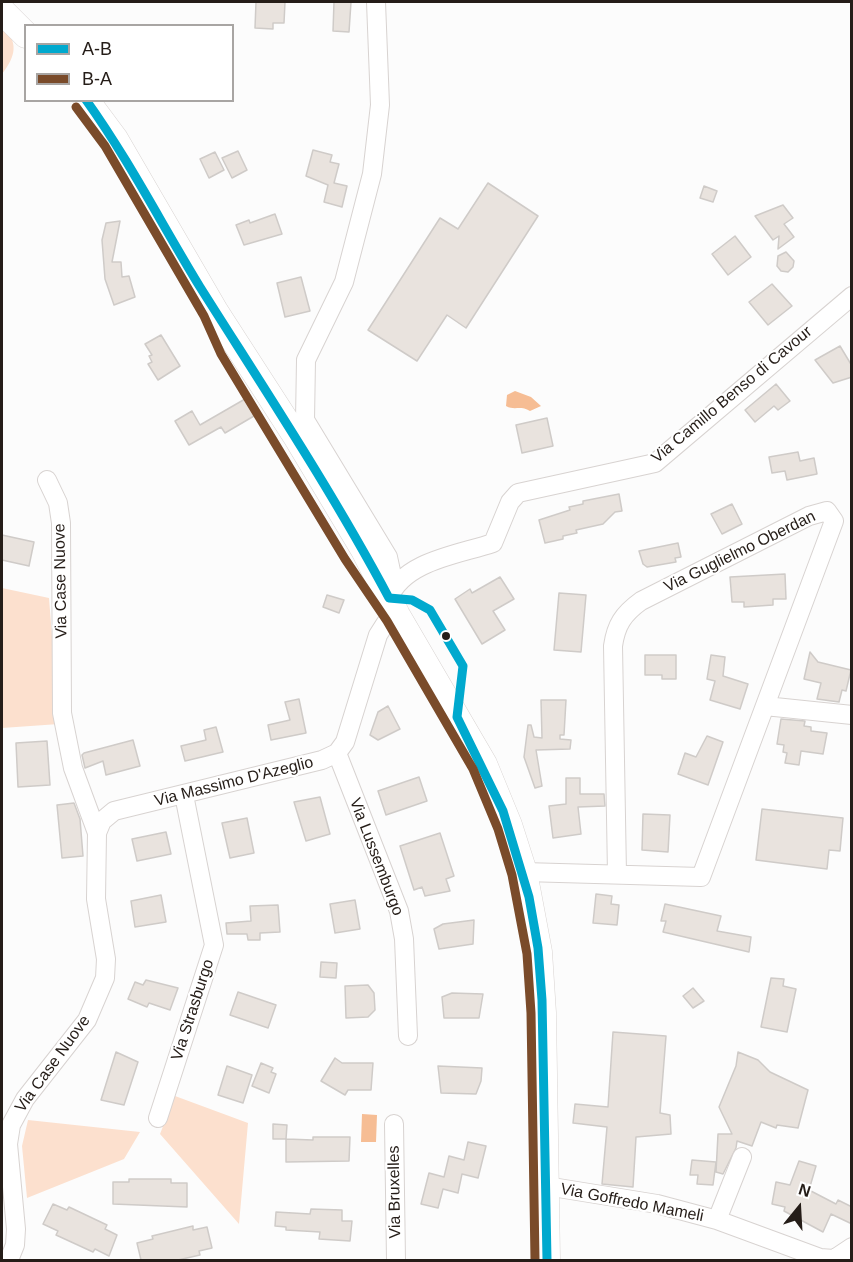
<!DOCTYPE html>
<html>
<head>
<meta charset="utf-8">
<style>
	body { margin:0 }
	#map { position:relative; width:853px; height:1262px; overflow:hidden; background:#fcfcfc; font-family:Helvetica,sans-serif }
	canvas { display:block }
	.frame { position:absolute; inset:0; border:3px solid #251d18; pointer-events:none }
	.legend { position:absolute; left:24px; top:24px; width:210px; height:78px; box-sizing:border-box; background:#fff; border:2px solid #a8a5a3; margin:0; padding:8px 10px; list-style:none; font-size:18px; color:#251d18 }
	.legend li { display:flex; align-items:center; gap:12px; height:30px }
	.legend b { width:30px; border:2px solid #a8a5a3 }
	.north { position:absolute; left:769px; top:1178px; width:60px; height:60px; -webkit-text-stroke:4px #fff; paint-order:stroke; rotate:18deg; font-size:16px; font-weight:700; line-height:24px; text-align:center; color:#251d18 }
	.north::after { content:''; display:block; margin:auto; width:21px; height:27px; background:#251d18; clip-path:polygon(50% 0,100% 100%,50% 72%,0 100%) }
</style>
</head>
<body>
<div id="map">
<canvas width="853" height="1262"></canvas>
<div class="frame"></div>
<ul class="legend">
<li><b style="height:8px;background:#00a9ce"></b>A-B</li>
<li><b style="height:8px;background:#7a4b2a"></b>B-A</li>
</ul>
<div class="north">N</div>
</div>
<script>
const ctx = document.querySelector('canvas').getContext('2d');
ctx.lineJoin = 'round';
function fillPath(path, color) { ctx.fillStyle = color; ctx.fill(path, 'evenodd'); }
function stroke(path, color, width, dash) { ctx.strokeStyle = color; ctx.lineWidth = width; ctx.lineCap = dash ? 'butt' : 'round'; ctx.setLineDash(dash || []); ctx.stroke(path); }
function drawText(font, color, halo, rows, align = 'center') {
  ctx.font = font + ' Helvetica,sans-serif'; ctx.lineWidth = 4.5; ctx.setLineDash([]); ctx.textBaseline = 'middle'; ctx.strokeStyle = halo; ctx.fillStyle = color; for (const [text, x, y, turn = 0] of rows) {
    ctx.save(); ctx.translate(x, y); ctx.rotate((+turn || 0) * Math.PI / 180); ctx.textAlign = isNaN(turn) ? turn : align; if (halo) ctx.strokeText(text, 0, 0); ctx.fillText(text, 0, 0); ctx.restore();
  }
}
const green = new Path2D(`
	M2 26C19 42 16 56 2 74Z
	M2 588 49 598 59 724 2 728Z
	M175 1096 248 1123 239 1224 160 1134Z
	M28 1120 140 1132 124 1159 27 1198 22 1146Z`);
const water = new Path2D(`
	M515 391 531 397 541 406 530 411C520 405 515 411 506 406L507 395Z
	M362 1114 377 1115 376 1142H361Z`);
const building = new Path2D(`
	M256 2H285L284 23H273V29L255 28Z
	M334 2H351L349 32 333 31Z
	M313 150 332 155 330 162 339 164 334 183 347 186 342 207 324 202 328 185 306 176Z
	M238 151 247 170 232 178 222 158Z
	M215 152 224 170 209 178 200 159Z
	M488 183 538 216 466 328 447 315 417 361 368 330 440 218 458 229Z
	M704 186 717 191 713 202 700 198Z
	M783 205 793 218 784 224 794 237 778 249 779 236 773 240 755 216Z
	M275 214 282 234 244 245 236 225 249 220 250 223Z
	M120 221 112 262H121L122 277 129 276 135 297 114 305 105 279 102 240 106 223Z
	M735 236 751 257 728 275 712 254Z
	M786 252 794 261 793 267 788 272 781 271 777 266 778 256Z
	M301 277 310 311 285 317 277 283Z
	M772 284 792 306 768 325 749 302Z
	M161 335 180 366 158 380 148 364 152 362 149 356 152 355 145 344Z
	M840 346 852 366V377L833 383 815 360Z
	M776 384 790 401 778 410 774 406 755 422 745 410Z
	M245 399 254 416 225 433 221 427 189 445 175 421 192 411 200 425Z
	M547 418 553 446 522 453 516 425Z
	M798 452 800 461 814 458 817 474 787 480 785 471 772 473 769 457Z
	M619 494 622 511 615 512 603 524 576 530 577 533 563 536V539L545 543 539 520 570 510 569 507 583 504V501Z
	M732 504 742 524 722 534 711 514Z
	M2 535 34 542 29 566 2 560Z
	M678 543 681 557 675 558 676 562 647 567 643 564 639 551Z
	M785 574 786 599H773V605L744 607V602H732L730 577Z
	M500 577 514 599 493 611 505 630 482 644 455 599 470 589 472 593Z
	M559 593 586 595 581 652 554 650Z
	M327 595 344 600 339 613 323 607Z
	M810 652 818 662 851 670 846 691 842 690 839 702 817 699 821 683 804 679Z
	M645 655H676V679H662V675H645Z
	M711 655 725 657 723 676 748 684 740 709 710 700 715 681 707 679Z
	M299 699 306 733 271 740 268 725 290 720 285 702Z
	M541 700H566L564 735H560V739L571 740 570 749 536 750 542 786 535 788 524 757 528 725H531L534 737 542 738Z
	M388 706 400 729 378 740 370 735 378 712Z
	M781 719 805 721 804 726 811 727V731L827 733 823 754 801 751 799 765 785 763 787 753 783 752 784 745 777 744Z
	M216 727 223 752 185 761 181 746 206 740 204 730Z
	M707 736 723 742 708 785 678 774 685 753 696 757Z
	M133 740 140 766 106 775 103 761 85 768 82 755 84 753Z
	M47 741 50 785 18 787 16 743Z
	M419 777 427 801 386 815 378 791Z
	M566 778H580V794H604L605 806 578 807 581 834 553 838 549 806 566 804Z
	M320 797 330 834 306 841 294 802Z
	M74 803 80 819 83 856 62 858 57 805Z
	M762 809 843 818 840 851 829 850 827 869 756 860Z
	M643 814 670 815 668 852 642 850Z
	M247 818 254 853 230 858 222 823Z
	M166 832 171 854 137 861 132 839Z
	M440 833 454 876 446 879 450 891 425 896 422 887 414 890 400 846Z
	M596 894 612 896 611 904 619 905 617 925 593 923Z
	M161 895 166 922 135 927 131 901Z
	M355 900 360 929 335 933 330 904Z
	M665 904 721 916 717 931 751 937 749 952 663 932 666 921H661Z
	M278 905 280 932 260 933V940H248L247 934H227L226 923 251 921 250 906Z
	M474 920 473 944 439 949 434 929 443 924Z
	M321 962 337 963 336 978 320 977Z
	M771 978 784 979 783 986 796 989 787 1032 761 1027Z
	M146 980 178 988 170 1010 149 1003 147 1007 128 999 135 982 143 985Z
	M368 985 374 993 375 1010 368 1017 346 1018 345 986Z
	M693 988 704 1001 693 1008 683 996Z
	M238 992 276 1005 268 1028 230 1015Z
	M452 993 483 994 479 1018H444L442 997Z
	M613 1032 666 1036 660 1113 670 1115 671 1134 636 1137 633 1187 602 1184 607 1127 573 1123 575 1104 608 1107Z
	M116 1052 138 1062 124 1105 101 1100Z
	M738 1052 758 1060 770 1072 808 1090 798 1128 777 1125 776 1128 761 1122 752 1146 737 1141 736 1148 723 1174 716 1172 718 1134H732L719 1107 736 1066Z
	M335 1058 342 1063H373L371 1090H348L345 1095 321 1081Z
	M261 1063 273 1068 271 1072 276 1074 269 1093 252 1086Z
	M227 1066 252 1075 243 1103 218 1095Z
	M438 1066 482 1068 481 1081 476 1094 441 1093Z
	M273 1124 287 1125 286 1139H273Z
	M313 1137H350L349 1161 286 1162V1139L313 1140Z
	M468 1142 486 1146 478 1178 462 1174 458 1193 443 1189 438 1208 421 1204 429 1173 444 1177 449 1156 464 1160Z
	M692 1160 716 1162 713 1185 697 1184 698 1175H690Z
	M799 1161 816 1166 809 1190 836 1204 838 1200 852 1207V1224L831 1214 823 1232 784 1211 785 1207 772 1204 776 1182 790 1185Z
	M129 1179H171V1183H187V1207L113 1204V1182H129Z
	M53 1204 67 1210 69 1207 107 1225 105 1229 117 1235 109 1256 95 1249 93 1252 56 1235 58 1231 43 1224Z
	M311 1209 342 1210V1221H352L350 1241 319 1239 320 1232 286 1230V1227L275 1226 276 1212 310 1214Z
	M193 1226V1230L207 1227 212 1248 199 1251 200 1255 178 1260H141L137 1243 153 1239 152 1236Z`);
const minor = new Path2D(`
	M305 420 388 557 394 585
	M297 438 305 420 306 360 344 282 372 174 380 105 376 2
	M389 598C404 561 457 555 493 543L510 502 518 493 655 463 852 296
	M765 706 852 715
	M337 753 399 911 404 939 408 1036
	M97 833 102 821 114 811 322 760 337 753 345 742 378 635 385 624 397 615
	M524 872 701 877 834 521 827 511 809 516 641 601C623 614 616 625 613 646L617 874
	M158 1118 214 945 184 795
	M394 1124 396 1260
	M546 1186 657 1204 717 1220 820 1258 834 1259 852 1247
	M717 1220 742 1157
	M9 1260 15 1245 16 1229 8 1144 11 1125 25 1099 87 1020 105 978 106 959 96 899 97 833 73 768 62 713 61 523 58 503 47 480`);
const secondary = new Path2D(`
	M2 11 26 35
	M86 100 115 139 215 311 297 438 364 550 397 615 484 764 509 825 524 872 539 952 543 1013 547 1260`);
const bus1 = new Path2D(`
	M86 100C129 160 162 225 200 287 265 390 332 491 389 598L412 600 430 610 463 666 457 717 503 811 529 897 538 948 542 1000 547 1260`);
const bus2 = new Path2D(`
	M76 107 105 146 204 316 221 354 345 559 387 621 473 769 498 829 512 875 527 954 531 1013 535 1260`);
const markers = [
	[446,636,5,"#251d18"]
];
const streetNames = [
	["Via Camillo Benso di Cavour",732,395,-40],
	["Via Guglielmo Oberdan",740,552,-26],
	["Via Case Nuove",61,581,-91],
	["Via Massimo D'Azeglio",234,782,-14],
	["Via Lussemburgo",376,857,69],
	["Via Strasburgo",193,1010,-72],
	["Via Case Nuove",53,1064,-54],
	["Via Bruxelles",395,1192,-91],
	["Via Goffredo Mameli",632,1203,11]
];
fillPath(green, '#fce0ce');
fillPath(water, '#f6bd94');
fillPath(building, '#e9e3de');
stroke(building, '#cfcbc8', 1.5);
stroke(minor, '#d8d3d1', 20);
stroke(secondary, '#d8d3d1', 27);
stroke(minor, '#fff', 18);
stroke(secondary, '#fff', 26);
stroke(bus1, '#00a9ce', 9);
stroke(bus2, '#7a4b2a', 9);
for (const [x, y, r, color] of markers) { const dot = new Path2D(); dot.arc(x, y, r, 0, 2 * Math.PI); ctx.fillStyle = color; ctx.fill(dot); stroke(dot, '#fff', 2); }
drawText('16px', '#251d18', '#fff', streetNames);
</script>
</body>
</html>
